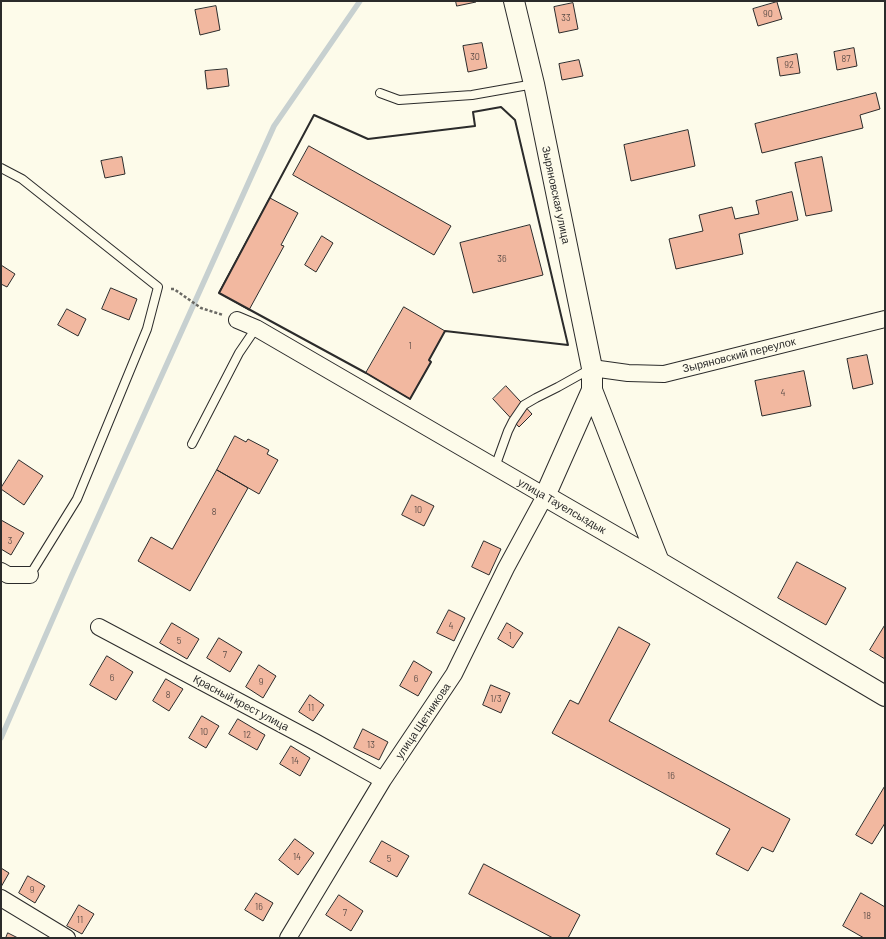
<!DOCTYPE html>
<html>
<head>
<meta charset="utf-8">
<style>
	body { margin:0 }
	#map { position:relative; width:886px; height:939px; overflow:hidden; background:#fdfbea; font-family:Barlow,sans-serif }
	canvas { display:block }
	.frame { position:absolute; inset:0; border:2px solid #2b2b2b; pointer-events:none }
</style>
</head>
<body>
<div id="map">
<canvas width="886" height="939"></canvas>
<div class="frame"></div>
</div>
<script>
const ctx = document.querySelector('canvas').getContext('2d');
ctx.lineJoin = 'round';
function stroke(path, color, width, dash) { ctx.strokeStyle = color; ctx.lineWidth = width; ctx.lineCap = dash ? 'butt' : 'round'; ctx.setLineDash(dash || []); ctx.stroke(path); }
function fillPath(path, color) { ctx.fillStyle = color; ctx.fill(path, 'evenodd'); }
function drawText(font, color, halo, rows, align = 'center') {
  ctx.font = font + ' Barlow,sans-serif'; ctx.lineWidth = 3; ctx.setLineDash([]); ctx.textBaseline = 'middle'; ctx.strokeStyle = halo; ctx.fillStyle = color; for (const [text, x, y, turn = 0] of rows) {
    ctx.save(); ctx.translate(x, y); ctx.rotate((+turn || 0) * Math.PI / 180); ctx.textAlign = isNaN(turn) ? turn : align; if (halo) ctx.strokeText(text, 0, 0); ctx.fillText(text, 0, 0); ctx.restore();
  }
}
const stream = new Path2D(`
	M1 738 71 577 274 126 360 1`);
const building = new Path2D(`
	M456 1H476V2L457 6Z
	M777 2 782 19 758 26 753 9Z
	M573 3 578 29 559 33 554 7Z
	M216 6 220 30 200 35 195 10Z
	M482 43 487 68 468 72 463 46Z
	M854 48 857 66 837 70 834 52Z
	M797 54 800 73 780 76 777 58Z
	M579 60 583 76 562 80 559 64Z
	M227 69 229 86 207 89 205 71Z
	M876 93 880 109 860 115 863 128 762 153 755 124Z
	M688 130 695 166 631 181 624 145Z
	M309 146 451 226 434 255 293 175Z
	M122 157 125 174 105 178 101 161Z
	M822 157 832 211 806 216 795 163Z
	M792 192 798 220 739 234 743 254 676 269 669 239 703 231 699 215 732 207 735 219 759 214 756 201Z
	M270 198 298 213 281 245 284 246 249 310 219 293Z
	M530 225 543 275 473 293 460 243Z
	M322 236 333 243 316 272 305 265Z
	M1 265 15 274 7 287 1 284Z
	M111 288 137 299 129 320 102 309Z
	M404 307 445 331 429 360 431 362 410 399 366 373Z
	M67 309 86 319 78 336 58 325Z
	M867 355 873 384 853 389 847 359Z
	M804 371 811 406 762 416 755 381Z
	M506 386 532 414 519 427 493 399Z
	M235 436 246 442 248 439 269 450 267 454 278 460 259 494 217 470Z
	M19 460 43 476 24 505 1 489V488Z
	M217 470 248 488 190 591 138 561 151 537 172 549Z
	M412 495 434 506 424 526 402 515Z
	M1 520 24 533 11 555 1 549Z
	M484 541 501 549 489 575 472 567Z
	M797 562 846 588 826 625 778 598Z
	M449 610 465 618 454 641 437 633Z
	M172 623 199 639 187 659 160 643Z
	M507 623 523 633 513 648 498 639Z
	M885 625V659L870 650Z
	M619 627 650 644 609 721 790 819 773 852 762 847 748 871 716 854 730 829 552 733 570 700 578 704Z
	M219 638 242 652 230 672 207 658Z
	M107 656 133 672 116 700 90 685Z
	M414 661 432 672 418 696 400 686Z
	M259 665 276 676 263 698 246 687Z
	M166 679 183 689 169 711 153 701Z
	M491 685 510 693 501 713 483 705Z
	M310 695 324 705 313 721 299 712Z
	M202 716 219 726 206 748 189 738Z
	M238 719 265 735 257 750 229 734Z
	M363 729 388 742 379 760 354 748Z
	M291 746 310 758 300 776 280 764Z
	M885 786V823L872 844 856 835Z
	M295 839 314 853 298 875 279 860Z
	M382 841 409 856 397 877 370 862Z
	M484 864 580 915 568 938H553L469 894Z
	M1 868 9 873 1 887Z
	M28 876 45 886 35 903 19 893Z
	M256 893 273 903 263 921 245 910Z
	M861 893 885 907V938H864L843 926Z
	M339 895 363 911 351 931 326 915Z
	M79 905 94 914 82 934 67 926Z
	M8 933 18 938H6Z`);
const path = new Path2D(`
	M171 289H174L201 308 223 315`);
const service = new Path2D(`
	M380 93 399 100 472 95 534 84
	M1 168 22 179 158 287 147 329 77 499 30 575
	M192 444 239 353 256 328
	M495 467 508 431 513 421 524 405 536 398 558 387 592 368`);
const minor = new Path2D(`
	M237 320 256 328 545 496 506 568 454 674 383 780 288 938
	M592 368 628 373 664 374 885 319
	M1 571 8 575H30
	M99 627 315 742 383 780
	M1 898 67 938`);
const tertiary = new Path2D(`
	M514 1 534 84 592 368V390L659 562
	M592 390 545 496 659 562 885 696`);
const wall = new Path2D(`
	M501 107 515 120 568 345 445 331 429 360 431 362 410 399 366 373 219 293 314 115 368 139 475 126 473 112Z`);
const numberNames = [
	["90",768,14],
	["33",566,18],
	["30",475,57],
	["87",846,59],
	["92",789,65],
	["36",502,259],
	["1",410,346],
	["4",783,393],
	["10",418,510],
	["8",214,512],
	["3",10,541],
	["4",451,626],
	["1",510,636],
	["5",179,641],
	["7",225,655],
	["6",112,678],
	["6",416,679],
	["9",261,682],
	["8",168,695],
	["1/3",496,699],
	["11",311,708],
	["10",204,732],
	["12",247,735],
	["13",371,745],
	["14",295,761],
	["16",671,776],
	["14",297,857],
	["5",389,859],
	["9",32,890],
	["16",259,907],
	["7",345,913],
	["18",867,916],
	["11",80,920]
];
const streetNames = [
	["Зыряновская улица",556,195,78],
	["Зыряновский переулок",739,355,-14],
	["улица Тауелсыздык",562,506,30],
	["Красный крест улица",241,703,28],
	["улица Щетникова",423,721,-56]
];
stroke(stream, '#c7d0d0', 5.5);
fillPath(building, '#f2b8a0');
stroke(building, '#2b2b2b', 1);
stroke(service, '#2b2b2b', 10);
stroke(minor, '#2b2b2b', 18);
stroke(tertiary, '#2b2b2b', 22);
stroke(path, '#6a6964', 2.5, [3, 2]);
stroke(service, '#fdfbea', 8);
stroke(minor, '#fdfbea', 16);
stroke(tertiary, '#fdfbea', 20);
stroke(wall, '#2b2b2b', 2);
drawText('9px', '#5d4e48', null, numberNames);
drawText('11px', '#2b2b2b', '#fdfbea', streetNames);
</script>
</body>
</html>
